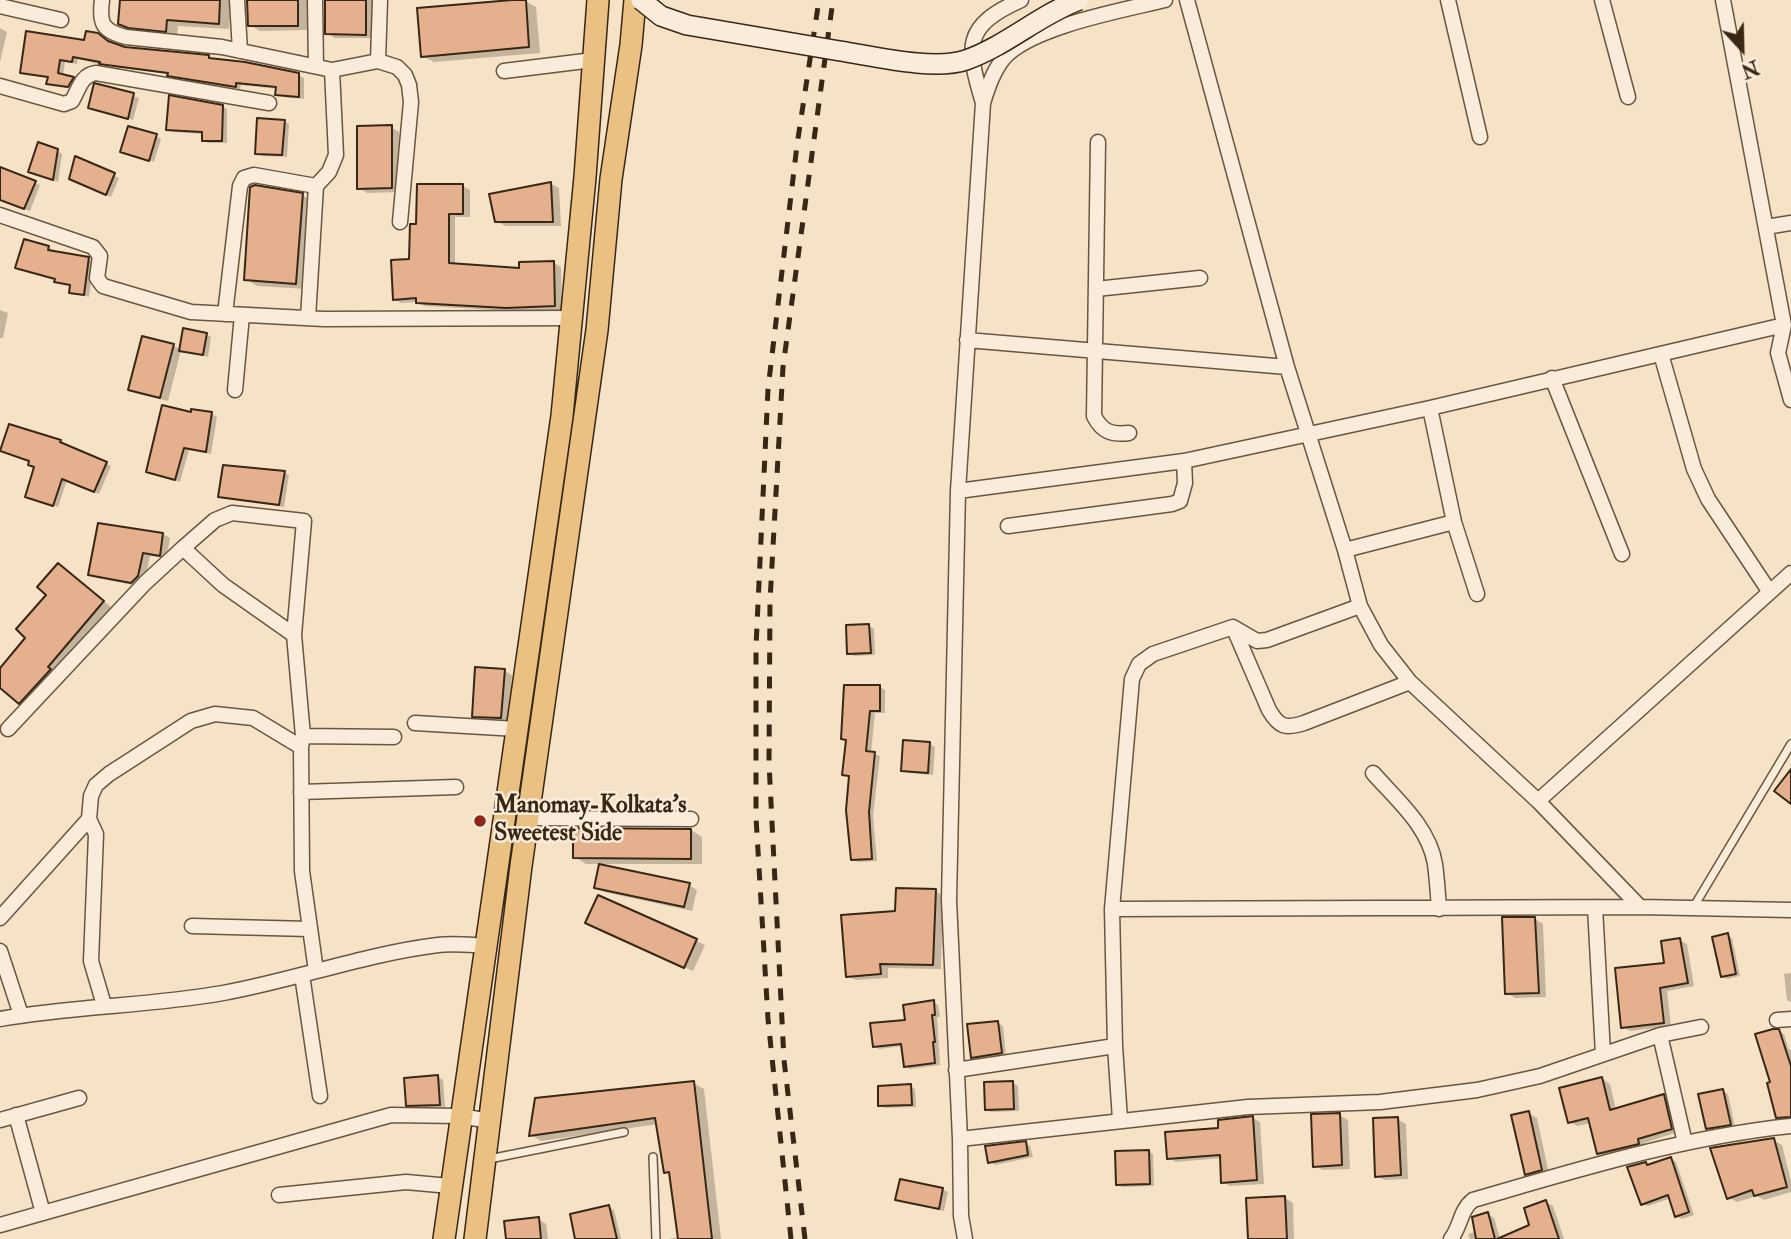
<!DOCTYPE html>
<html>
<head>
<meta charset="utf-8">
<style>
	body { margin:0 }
	#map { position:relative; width:1791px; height:1239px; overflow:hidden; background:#f6e2c6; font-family:"IM FELL Double Pica",serif }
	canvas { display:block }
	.north { position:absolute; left:1707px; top:14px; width:70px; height:70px; -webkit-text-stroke:5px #f9ecda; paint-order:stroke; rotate:158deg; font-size:19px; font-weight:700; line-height:28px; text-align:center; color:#382714 }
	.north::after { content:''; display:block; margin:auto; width:24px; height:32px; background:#382714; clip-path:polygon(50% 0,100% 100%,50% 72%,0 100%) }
</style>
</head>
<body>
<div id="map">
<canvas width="1791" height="1239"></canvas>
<div class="north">N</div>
</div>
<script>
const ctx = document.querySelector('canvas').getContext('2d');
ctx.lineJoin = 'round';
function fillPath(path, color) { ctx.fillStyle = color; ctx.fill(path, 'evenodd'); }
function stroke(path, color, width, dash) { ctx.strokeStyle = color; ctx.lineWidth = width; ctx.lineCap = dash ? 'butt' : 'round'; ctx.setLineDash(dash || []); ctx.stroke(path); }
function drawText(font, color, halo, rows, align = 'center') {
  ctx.font = font + ' "IM FELL Double Pica",serif'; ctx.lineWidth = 5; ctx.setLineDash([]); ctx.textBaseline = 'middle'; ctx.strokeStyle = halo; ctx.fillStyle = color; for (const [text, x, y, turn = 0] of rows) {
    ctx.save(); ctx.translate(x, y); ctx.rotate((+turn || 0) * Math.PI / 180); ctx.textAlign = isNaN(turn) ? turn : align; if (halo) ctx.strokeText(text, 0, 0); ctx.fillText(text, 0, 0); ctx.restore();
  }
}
const shadow = new Path2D(`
	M121 0H231L229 29 178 26 177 37 141 33 120 23Z
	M247 0H307L308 30 260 31 250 25Z
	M326 0H374L373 38H335L327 33Z
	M525 1 536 7 540 53 434 62 422 56Z
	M0 28 7 32 0 62Z
	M86 42 208 57 214 60 298 75 304 78V99L282 97 277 94 278 89 241 85 240 89 174 78 168 74 106 66 78 59 77 64 65 62 63 76 71 78 66 88 48 83 49 78 27 75 22 72Z
	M96 85 139 98 133 120 90 108Z
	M222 106 227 109V143H208L203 140V134L173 132 168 129Z
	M284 121 289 124 287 157 262 156 257 153Z
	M391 127 399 132 400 192 367 193 359 188Z
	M156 136 161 139 154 162 122 151Z
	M57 151 62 154 58 182 35 174Z
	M76 158 119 178 111 197 76 181Z
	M0 174 40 185 30 211 0 200Z
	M551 184 559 188 561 226H505L497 221Z
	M463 186 470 190V217H455V265L521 270 554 263 561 267 562 310 514 311 425 306 417 302 401 303 394 299 411 260 418 225Z
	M302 195 313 202 307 289 257 286 246 279Z
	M49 248 54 250 53 252 88 259 93 262 89 297 71 292 72 286 18 267Z
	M0 310 8 313 3 338H0Z
	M206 334 211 337 208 357 181 350 168 401 138 394 130 389 173 345 181 350Z
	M192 414H212L217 417 211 454 189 450 180 482 148 471Z
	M60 441 111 466 99 494 67 480 58 507 32 499 36 467 31 461Z
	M284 473 289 475 284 507 225 499 220 496Z
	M163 534 170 538 166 558 150 556 145 580 139 586 97 578 90 574Z
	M59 565 111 607 28 707 0 686V670L28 637 49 595Z
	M869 626 874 629 875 655 854 656 849 653Z
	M504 671 512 675 509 722 482 720 473 716Z
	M880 687 885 690V713H875L871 753 880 756 873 816 877 861 858 862 853 859 850 778 844 774 847 741 843 738Z
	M905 742 930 744 935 747 933 775 908 773 903 770Z
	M691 830 702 837V864H586L575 857Z
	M689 885 697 890 692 911 604 892 596 887Z
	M935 891 943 896 941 969 888 968V978L856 980 847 976 897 913Z
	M599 897 705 945 693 971 595 927Z
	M1535 919 1543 924 1546 997 1515 998 1507 993Z
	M1727 935 1732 938 1740 976 1727 979 1722 976Z
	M1680 940 1687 944 1694 986 1667 991 1671 1026 1630 1031 1623 1027 1666 965Z
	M1791 973V1002L1787 1000 1784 974Z
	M933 1002 938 1005 940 1017H937L940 1065 910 1069 905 1066 903 1046 879 1049 874 1046Z
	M998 1023 1003 1026 1006 1056 977 1060 972 1057Z
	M1779 1031 1784 1034 1789 1050 1791 1049V1119L1783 1120 1778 1117 1772 1084Z
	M438 1077 443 1080 445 1107 412 1108 407 1105Z
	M1602 1079 1610 1084 1616 1110 1664 1096 1671 1101 1678 1132 1644 1143 1646 1148 1606 1157 1599 1153 1591 1123 1577 1126 1570 1122Z
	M693 1083 704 1089 721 1239H668L679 1237 671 1174 666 1171 658 1124 541 1141 531 1135Z
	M1013 1083 1018 1086 1019 1111 991 1112 986 1109Z
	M910 1086 915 1089 916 1107 885 1108 880 1105Z
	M1723 1091 1728 1094 1735 1127 1713 1131 1707 1128Z
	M1528 1113 1537 1118 1549 1174 1534 1178 1526 1174Z
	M1339 1115 1348 1120 1350 1169 1323 1170 1315 1166Z
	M1253 1118 1260 1122 1264 1184 1230 1186 1223 1182 1222 1158 1176 1162 1169 1158 1220 1130Z
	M1397 1119 1406 1124 1408 1179 1385 1180 1377 1176Z
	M1773 1140 1782 1145 1791 1181V1192L1764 1200 1757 1196 1737 1202 1729 1198Z
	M1025 1143 1030 1146 1033 1157 995 1165 990 1162Z
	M1148 1151 1153 1154 1154 1186 1122 1187 1117 1184Z
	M1671 1159 1676 1162 1694 1215 1682 1219 1677 1216 1671 1198 1648 1206 1643 1204 1646 1164 1650 1166Z
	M943 1190 948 1192 944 1211 897 1200Z
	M1285 1198 1293 1203 1294 1239H1250Z
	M1546 1202 1553 1206 1564 1239H1470L1468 1234 1475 1232 1487 1214 1494 1218 1500 1238 1531 1226Z
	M609 1207 614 1210 621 1239H577Z
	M538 1219 546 1224 548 1239H507Z`);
const building = new Path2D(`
	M120 0H220L219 24 167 20 166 32 128 28 118 24Z
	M247 0H298V26H248Z
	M325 0H366V35L325 34Z
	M512 0H526L529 47 421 57 417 8Z
	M26 31 84 40 86 31 98 33 108 41 125 47 209 55V58L245 62 299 73V97L275 95 276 87 236 83V87L167 76 168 73 99 64 100 62 73 57 72 62 60 60 58 73 74 77 68 87 46 84 48 77 20 73Z
	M94 83 134 93 128 119 88 108Z
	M169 95 223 105 222 141H202V132L166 130Z
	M257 118 285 120 282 155 255 154Z
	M392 125V188L357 189V126Z
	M128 126 157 134 149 161 120 152Z
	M38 142 58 149 53 180 28 172Z
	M75 156 115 173 106 195 69 179Z
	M0 167 36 181 24 209 0 200Z
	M551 182 553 222H495L489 194Z
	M417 184H463V214H449V263L519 268V262L554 261 555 306 506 308 416 303V298L393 300 391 260 409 259 410 224H416Z
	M255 185 303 193 296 284 244 280 250 187Z
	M24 239 49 246 48 250 89 257 84 295 69 293 70 285 54 282 55 279 15 268Z
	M183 328 207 333 203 355 179 351Z
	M142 336 174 344 160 398 128 390Z
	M162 405 191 412V409L212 412 206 452 184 448 175 480 146 472Z
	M9 424 61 440 60 442 107 462 94 492 62 479 53 506 25 497 34 467 28 465 29 461 0 451Z
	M223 465 285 471 279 505 218 497Z
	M98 523 163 533 160 556 143 553 138 576 131 583 88 575Z
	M58 563 104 601 48 667 51 669 19 704 0 688V668L25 638 16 629 46 595 37 587Z
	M869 624 871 653 847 654 846 625Z
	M475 667 505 669 501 718 472 717Z
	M844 685H880V711H870L866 751 875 752 869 812 872 859 851 860 846 810 849 776 842 775 846 740 841 739Z
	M903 740 930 742 928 773 901 771Z
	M1791 769V804L1774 791Z
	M573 828 691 829V859L573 858Z
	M599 864 690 883 684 907 594 888Z
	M896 888 936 889 933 965 880 964 881 974 846 977 841 915 895 911Z
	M598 895 697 939 684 968 585 923Z
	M1502 917H1535L1539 993 1505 994Z
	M1728 933 1736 974 1721 977 1712 937Z
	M1680 938 1688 983 1660 988 1664 1023 1621 1028 1615 968 1664 963 1661 941Z
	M934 1000 935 1015H932L935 1042H933L935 1063 904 1067 901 1044 873 1047 870 1023 905 1020 903 1005Z
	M998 1021 1002 1053 971 1058 967 1024Z
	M1773 1029H1779L1791 1066V1117L1776 1118 1767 1083 1770 1082 1755 1034Z
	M438 1075 440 1105 406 1106 404 1078Z
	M1602 1077 1610 1110 1664 1094 1672 1129 1638 1139 1639 1144 1597 1154 1588 1118 1568 1123 1559 1088Z
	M694 1081 712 1239H678L669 1172 664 1173 655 1118 529 1136 535 1098Z
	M1013 1081 1014 1109 985 1110 984 1082Z
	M911 1084 912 1105 878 1106V1086Z
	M1723 1089 1731 1125 1706 1129 1698 1094Z
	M1529 1111 1542 1170 1525 1175 1511 1115Z
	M1340 1113 1342 1165 1313 1167 1311 1114Z
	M1253 1116 1257 1180 1221 1183 1220 1155 1167 1159 1165 1132 1218 1128V1120Z
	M1398 1117 1401 1175 1375 1177 1373 1118Z
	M1774 1138 1787 1187 1754 1196 1752 1190 1727 1199 1710 1148Z
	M1026 1141 1028 1155 988 1163 985 1146Z
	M1149 1150 1150 1184 1116 1185 1115 1151Z
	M1671 1157 1689 1212 1675 1217 1668 1195 1641 1205 1627 1167 1646 1162 1647 1165Z
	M900 1179 943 1188 939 1209 895 1200Z
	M1285 1196 1287 1239H1248L1246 1198Z
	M1546 1200 1559 1239H1497L1529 1225 1524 1208Z
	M609 1205 617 1239H575L570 1214Z
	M1488 1212 1495 1239H1476L1472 1217Z
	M539 1217 541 1239H506L504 1221Z`);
const lane = new Path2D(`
	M1693 908 1791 744
	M653 1157 656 1239
	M489 1159 624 1132`);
const street = new Path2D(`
	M102 0C99 23 102 31 126 37L222 47 332 70 378 61 397 67 405 75 409 85 411 102 400 222
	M237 0 240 51
	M315 0 316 66
	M1187 0 1287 367 1345 550 1360 606 1381 645 1410 682 1538 801 1640 907
	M1448 0 1480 137
	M1602 0 1628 97
	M0 6 61 20
	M378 61 380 0
	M504 71 593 60
	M0 86 64 104 72 101C79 89 81 75 96 73L269 103
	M983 103C966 46 963 26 1021 0
	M1098 142 1094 416C1102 432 1112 435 1129 433
	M0 215 93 247 100 256 97 278 103 286 191 312 324 319 572 318
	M1766 227 1791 223
	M1096 289 1200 278
	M225 314 240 186 244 178 254 175 316 186
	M308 318 316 186 329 172 336 155 332 70
	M1784 325 1778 353 1791 400
	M967 340 1287 367
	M1661 354 1694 469 1708 499 1769 591
	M1552 378 1622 554
	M235 390 242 315
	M1430 408 1454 522 1477 594
	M958 491 1184 461 1430 408 1784 325 1723 0
	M1008 526 1172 504 1180 501 1185 483 1184 461
	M183 548 215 520 232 513 304 521 294 635 303 736 301 747
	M1345 550 1454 522
	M1234 629 1269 710C1279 727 1285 729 1304 723L1410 682
	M415 723 517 729
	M8 729 145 583 183 548 223 585 294 635
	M303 736 394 737
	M1373 773C1397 800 1429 827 1435 864 1437 879 1438 894 1439 909
	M301 792 456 787
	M1538 801 1791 573
	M529 818 691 819
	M89 819 96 834 91 961 104 1005
	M1595 907 1603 1054
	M1112 909 1640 907 1791 910
	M0 918 89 819 91 796 96 785 109 774 191 721 215 714 253 718 301 747 302 871 316 971
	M192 926 309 929
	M0 951 21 1015
	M302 975 320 1096
	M0 1019C74 1006 150 1006 223 993 295 980 365 954 438 945 453 943 470 945 486 946
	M1777 1020 1791 1019
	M1660 1035 1685 1143
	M956 1070 1115 1046
	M16 1115 43 1213
	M0 1120 79 1098
	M1120 1120 1115 1046 1112 909 1132 679 1139 664 1153 654 1233 627 1257 641 1267 640 1360 606
	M960 1139 1248 1107 1380 1102 1477 1090 1540 1076 1660 1035 1701 1027
	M279 1195 406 1182 450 1186
	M0 1225 391 1115 460 1116 490 1121
	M965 1239 961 1216 960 1139 949 900 958 491 983 103C988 87 993 72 1003 59 1029 27 1124 10 1165 0
	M1451 1239C1461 1226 1460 1210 1473 1200 1577 1170 1683 1137 1791 1126`);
const primary = new Path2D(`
	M444 1239 562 416 585 177 598 0
	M475 1239 521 866 597 330 611 179 631 45 635 0`);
const rail = new Path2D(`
	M791 1239 768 1019 756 817V647L768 389 797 145 819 0
	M805 1239 784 1060 769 763 770 601 783 367 833 0`);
const secondaryBridge = new Path2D(`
	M641 0 661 16 687 25C738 34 789 42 840 51 873 56 934 71 966 60 1006 46 1039 15 1079 0`);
const markers = [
	[480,821,7,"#8f2418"]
];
const poiNames = [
	["Manomay-Kolkata’s",494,807],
	["Sweetest Side",494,835]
];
fillPath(shadow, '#0003');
fillPath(building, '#e5b08e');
stroke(building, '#382714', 2);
stroke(lane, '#685640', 10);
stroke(street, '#685640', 17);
stroke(primary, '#382714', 24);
stroke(lane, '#f9ecda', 7);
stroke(street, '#f9ecda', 14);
stroke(primary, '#ebc183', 21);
stroke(rail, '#382714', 5, [12, 12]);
stroke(secondaryBridge, '#382714', 22, []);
stroke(secondaryBridge, '#f9ecda', 19);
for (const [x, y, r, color] of markers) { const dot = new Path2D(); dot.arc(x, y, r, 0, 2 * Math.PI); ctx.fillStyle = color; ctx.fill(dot); stroke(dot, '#f9ecda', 2.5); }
drawText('bold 24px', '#382714', '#f9ecda', poiNames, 'left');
</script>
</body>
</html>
